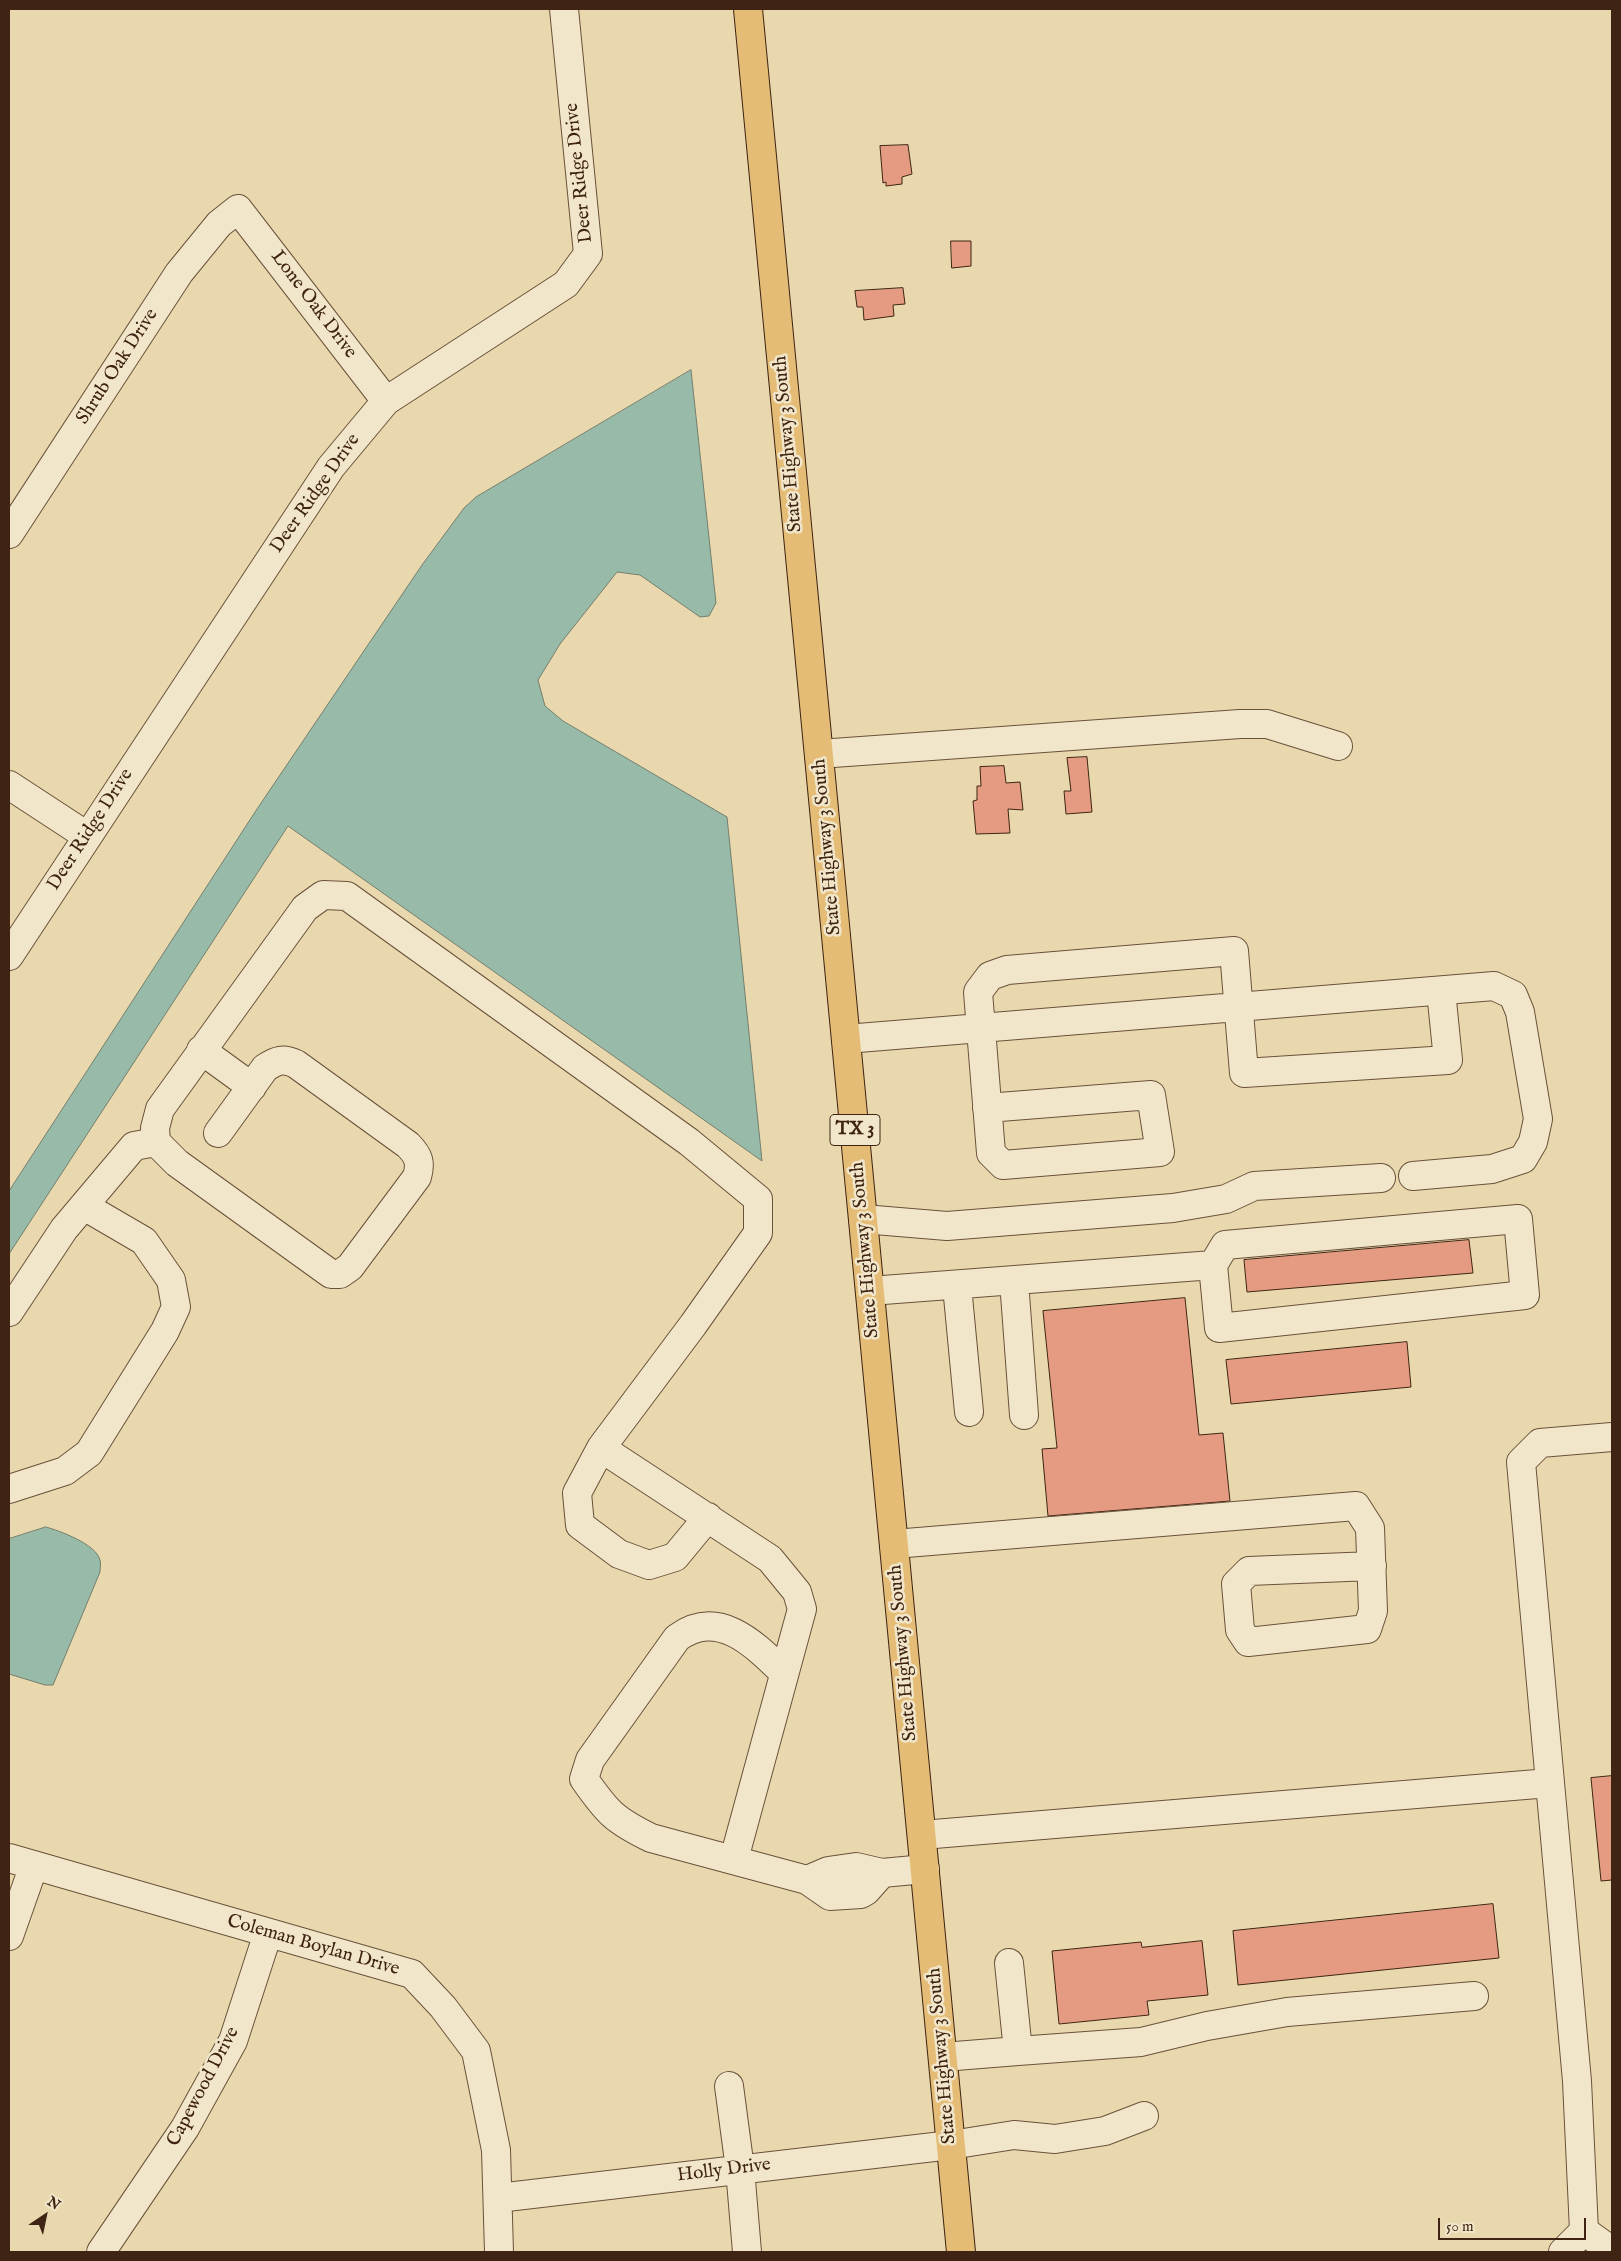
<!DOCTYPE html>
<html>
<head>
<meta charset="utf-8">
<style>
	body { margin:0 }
	#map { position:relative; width:1621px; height:2261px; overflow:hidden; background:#e9d8ad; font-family:"IM FELL English",serif }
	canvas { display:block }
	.frame { position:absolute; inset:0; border:10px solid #3f2413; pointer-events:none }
	.north { position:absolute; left:20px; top:2191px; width:50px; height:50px; -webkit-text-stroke:4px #f1e6ca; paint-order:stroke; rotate:34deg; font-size:14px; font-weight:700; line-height:20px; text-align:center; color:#3f2413 }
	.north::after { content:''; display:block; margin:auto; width:18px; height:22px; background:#3f2413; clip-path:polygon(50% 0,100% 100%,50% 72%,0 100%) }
	.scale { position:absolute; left:1438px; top:2218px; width:148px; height:22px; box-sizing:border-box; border:2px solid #3f2413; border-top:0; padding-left:6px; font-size:15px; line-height:18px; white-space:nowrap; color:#3f2413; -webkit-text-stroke:4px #f1e6ca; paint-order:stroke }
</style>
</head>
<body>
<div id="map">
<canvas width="1621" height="2261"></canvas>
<div class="frame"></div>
<div class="north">N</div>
<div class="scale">50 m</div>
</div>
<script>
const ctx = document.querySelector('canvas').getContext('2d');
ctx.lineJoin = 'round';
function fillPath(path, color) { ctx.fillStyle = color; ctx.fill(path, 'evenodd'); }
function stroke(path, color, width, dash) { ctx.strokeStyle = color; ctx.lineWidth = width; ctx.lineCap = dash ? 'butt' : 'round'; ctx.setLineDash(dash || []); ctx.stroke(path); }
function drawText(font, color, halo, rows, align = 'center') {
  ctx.font = font + ' "IM FELL English",serif'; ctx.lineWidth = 5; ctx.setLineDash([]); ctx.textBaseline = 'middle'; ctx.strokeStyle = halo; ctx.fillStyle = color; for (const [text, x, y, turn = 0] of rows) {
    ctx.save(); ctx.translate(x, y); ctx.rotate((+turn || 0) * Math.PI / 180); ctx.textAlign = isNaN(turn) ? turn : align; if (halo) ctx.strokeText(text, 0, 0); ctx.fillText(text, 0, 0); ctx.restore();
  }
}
const water = new Path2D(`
	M691 370 716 603 709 616 700 617 640 575 617 572 560 644 538 680 545 706 563 721 727 817 762 1161 288 826 9 1254V1191L257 809 422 565 464 508 476 497Z
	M46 1527C60 1531 96 1544 100 1560 101 1564 100 1568 100 1572L53 1685H45L9 1674V1539Z`);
const building = new Path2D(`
	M908 145 912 174 902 177V184L886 186V182L883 183 880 146Z
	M951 241H971V266L952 268Z
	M903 288 905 304 893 305 894 316 864 320 863 307H857L855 291Z
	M1087 757 1092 812 1066 814 1064 791H1071L1067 758Z
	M1004 766 1006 783 1020 782 1023 810 1008 809 1010 833 976 834 973 801 977 800V786H981L980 767Z
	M1469 1240 1473 1273 1247 1292 1244 1260Z
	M1185 1298 1199 1435 1223 1433 1230 1501 1048 1516 1042 1449 1057 1448 1043 1311Z
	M1407 1342 1411 1387 1231 1404 1226 1360Z
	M1612 1776V1880L1601 1881 1591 1778Z
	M1493 1904 1499 1958 1238 1985 1233 1931Z
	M1202 1941 1208 1995 1147 2001 1149 2015 1059 2024 1052 1951 1141 1942 1142 1947Z`);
const minor = new Path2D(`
	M9 534 179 273 219 224 238 209 386 401
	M819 754 1240 724H1267L1338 746
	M9 785 87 836
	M9 956 331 467 386 401 566 284 588 254 564 9
	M846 1039 1494 986 1513 995 1520 1012 1538 1119 1533 1142 1523 1159 1492 1169 1413 1176
	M201 1050 252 1087
	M987 1108 1151 1095 1160 1152 1003 1165 991 1153 978 992 990 976 1007 970 1234 951 1244 1073 1448 1060 1441 991
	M218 1133 265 1068C277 1060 283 1058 296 1064L408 1145C419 1156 421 1163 417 1177L350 1267 340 1274H331L177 1163 156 1142 155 1128 160 1109 305 908 323 895 347 896 689 1142 758 1199V1233L693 1325 601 1448 770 1559 797 1592 802 1609 734 1859
	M863 1219 947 1226 1173 1208 1226 1199 1254 1186 1381 1178
	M1014 1281 1024 1415
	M957 1286 969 1412
	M870 1291 1213 1265 1219 1328 1525 1295 1518 1219 1225 1245 1213 1265
	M9 1312 64 1229 134 1146 156 1142
	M601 1448 577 1493 580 1525 619 1554 649 1565 675 1557 708 1517
	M9 1489 65 1471 89 1453 165 1331 176 1307 171 1280 144 1241 84 1206
	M894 1544 1356 1506 1370 1528 1373 1611 1367 1629 1248 1642 1240 1630 1236 1584 1249 1571 1372 1566
	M784 1673C755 1645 719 1607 677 1638L590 1760 584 1779C607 1812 614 1820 651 1838L807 1880 830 1896 861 1894 866 1891 882 1873
	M922 1835 1549 1783
	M9 1858 412 1974 443 2007 476 2051 496 2150 499 2252
	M807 1880 828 1871 856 1867 882 1873 925 1869
	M9 1936 34 1865
	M1018 2051 1141 2042 1207 2026 1287 2012 1474 1996
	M943 2057 1018 2051 1009 1963
	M729 2086 740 2169 747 2252
	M498 2198 951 2145 1014 2135 1055 2139 1105 2131 1144 2116
	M1584 2231 1612 2251
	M101 2252 185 2128 233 2041 268 1933
	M1563 2252 1584 2231 1577 2081 1521 1462 1540 1443 1612 1437`);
const major = new Path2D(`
	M748 9 961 2252`);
const shields = [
	[855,1130,50]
];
const shieldNames = [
	["TX 3",855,1130]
];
const streetNames = [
	["Deer Ridge Drive",580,173,-96],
	["Lone Oak Drive",313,305,53],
	["Shrub Oak Drive",118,367,-57],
	["State Highway 3 South",789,444,-95],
	["Deer Ridge Drive",316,494,-55],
	["Deer Ridge Drive",91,830,-57],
	["State Highway 3 South",828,847,-95],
	["State Highway 3 South",866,1250,-95],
	["State Highway 3 South",904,1653,-95],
	["Coleman Boylan Drive",313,1946,16],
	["State Highway 3 South",943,2056,-95],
	["Capewood Drive",204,2087,-62],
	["Holly Drive",724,2171,-7]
];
fillPath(water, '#97baa9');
stroke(water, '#747e6d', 1);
fillPath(building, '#e49b82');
stroke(building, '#3f2413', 1);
stroke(minor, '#6a513a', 30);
stroke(major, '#3f2413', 30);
stroke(minor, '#f1e6ca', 28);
stroke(major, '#e4bc76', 28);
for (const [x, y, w] of shields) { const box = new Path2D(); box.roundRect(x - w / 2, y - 15.5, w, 31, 4); ctx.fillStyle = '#f1e6ca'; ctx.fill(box); stroke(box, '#3f2413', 1); }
drawText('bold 18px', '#3f2413', null, shieldNames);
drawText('19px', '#3f2413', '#f1e6ca', streetNames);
</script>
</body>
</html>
